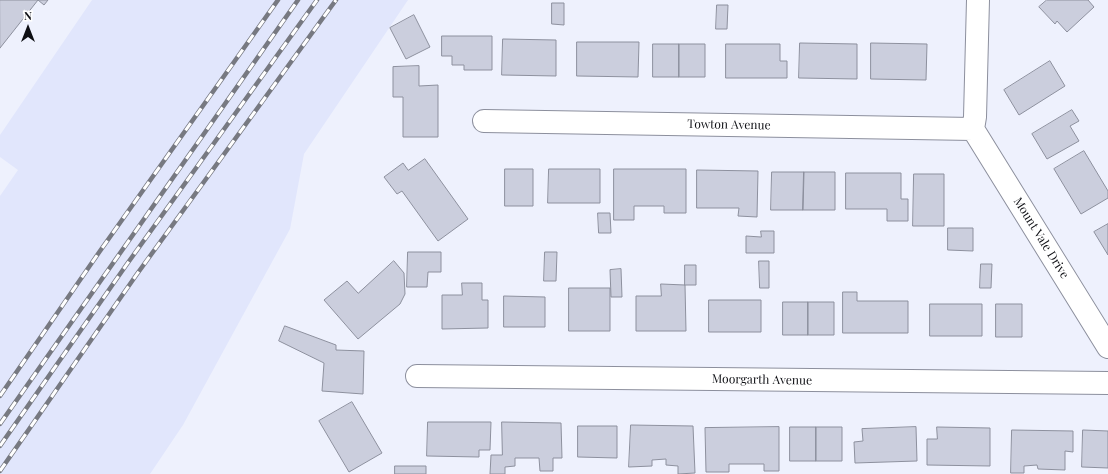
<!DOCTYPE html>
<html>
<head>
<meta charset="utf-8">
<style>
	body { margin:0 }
	#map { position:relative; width:1108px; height:474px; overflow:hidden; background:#eef1fd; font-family:"Playfair Display",serif }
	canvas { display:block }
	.north { position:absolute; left:8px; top:8px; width:40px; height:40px; -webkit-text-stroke:3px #fff; paint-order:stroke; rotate:0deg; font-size:11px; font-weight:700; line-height:16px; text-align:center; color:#0d0e13 }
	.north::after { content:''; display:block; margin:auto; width:14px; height:18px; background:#0d0e13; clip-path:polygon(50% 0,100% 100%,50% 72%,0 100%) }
</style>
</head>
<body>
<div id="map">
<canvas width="1108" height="474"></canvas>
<div class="north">N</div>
</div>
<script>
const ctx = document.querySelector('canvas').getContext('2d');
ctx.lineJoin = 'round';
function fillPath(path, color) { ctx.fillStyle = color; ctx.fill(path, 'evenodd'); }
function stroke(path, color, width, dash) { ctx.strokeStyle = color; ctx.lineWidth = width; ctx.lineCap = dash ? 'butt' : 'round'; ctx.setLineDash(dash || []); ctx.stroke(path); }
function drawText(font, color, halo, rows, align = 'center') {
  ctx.font = font + ' "Playfair Display",serif'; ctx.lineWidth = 3.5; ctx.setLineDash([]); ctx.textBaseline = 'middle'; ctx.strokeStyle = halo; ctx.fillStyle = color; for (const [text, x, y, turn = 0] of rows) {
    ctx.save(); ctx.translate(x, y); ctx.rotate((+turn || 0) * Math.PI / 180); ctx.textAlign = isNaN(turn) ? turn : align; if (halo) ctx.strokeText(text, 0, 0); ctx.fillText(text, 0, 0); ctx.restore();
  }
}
const built = new Path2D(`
	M92 0H408L304 154 290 229 183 425 150 474H0V196L18 170 0 157V135Z`);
const building = new Path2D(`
	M0 0H48L44 5 38 0 0 48Z
	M1047 0H1088L1094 7 1067 32 1057 21 1055 24 1039 7Z
	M552 3H564V25L552 24Z
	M717 5H728L727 29H716Z
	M414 15 430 47 406 59 390 28Z
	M442 36H492V70H464V65H452V56H442Z
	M503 39 556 40V76L502 75Z
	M577 42H639L638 77 577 76Z
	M800 43 857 44V79L799 78Z
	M871 43 927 44 926 80 871 79Z
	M653 44H679V77H653Z
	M679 44H705V77H679Z
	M726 44H780V61H787V78H726Z
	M1050 61 1065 86 1019 115 1004 90Z
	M419 66V86L438 85V137H403V97H393V67Z
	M1072 110 1079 121 1070 126 1079 141 1047 159 1032 134Z
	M1084 151 1108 191V198L1081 214 1054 169Z
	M425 159 468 219 438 241 402 191 397 194 384 177 403 163 408 170Z
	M505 169H533V206H505Z
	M549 169H600V203H548Z
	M614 169H686V213H664V206H634V220H614Z
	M697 170 758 171 757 217 738 216 739 208H697Z
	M772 172H804L803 210H771Z
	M804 172H835V210H803Z
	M846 173H901V199H908V221H887V209H846Z
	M914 174H944V226H913Z
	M598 213H610L611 233H599Z
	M1108 224V255L1094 232Z
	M948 228H973V251L948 250Z
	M761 231H774V253H746V236L761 237Z
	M408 252H441V272H428L427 287H407Z
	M545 252H557L556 281H544Z
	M394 261 404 273 405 294 400 304 358 339 324 300 347 281 358 293Z
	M759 261H769V288H760Z
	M981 264H992L991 288H980Z
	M685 265H696V285H685Z
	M621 269 622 297H611L610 270Z
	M462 283H482V300H488V328L442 329V295H462Z
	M661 284 685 285 686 331H636V296H661Z
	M569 288H610V331H569Z
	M843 292H857V301H908V333H843Z
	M504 296 545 297V327H504Z
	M709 300H761V332H709Z
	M783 302H808V335H783Z
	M808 302H834V335H808Z
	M930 304H982V336H930Z
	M996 304H1022V337H996Z
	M285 326 336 345V350L364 351 363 394 322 391 324 363 279 341Z
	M352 402 382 453 349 472 319 421Z
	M428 422H491L490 450H479V457L427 456Z
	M502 422 561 423 562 458H553V471H540L539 458H515V466L505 467V474H490L491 455H502Z
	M631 425 693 426 695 473 678 474V466L666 465V459L652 460V466L629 467Z
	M578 426H617V458L578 457Z
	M779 427V471H764V464H729V472H706L705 428Z
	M790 427H816V461H790Z
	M816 427H842V461H816Z
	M916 427 917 461 855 463 854 442 863 441 862 429Z
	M937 427 990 428V466L927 465V439H937Z
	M1012 430 1073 431V452L1065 451V470L1038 469 1037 465 1024 466V473H1011Z
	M1083 430 1108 431V468L1082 467Z
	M395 466H426V474H395Z`);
const minor = new Path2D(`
	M484 121 973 129
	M973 129 1108 347
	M973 129 975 117 978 0
	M417 376 1108 383`);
const rail = new Path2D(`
	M0 396 100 251 278 0
	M0 424 298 0
	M0 446 127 264 317 0
	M0 471 137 274 336 0`);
const streetNames = [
	["Towton Avenue",729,125,1],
	["Mount Vale Drive",1041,238,58],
	["Moorgarth Avenue",762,380,1]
];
fillPath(built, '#e1e6fc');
fillPath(building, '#cbcedd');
stroke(building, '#8d909e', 1);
stroke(minor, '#8c8f9d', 24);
stroke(minor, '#fff', 22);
stroke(rail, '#777981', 4.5);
stroke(rail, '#fff', 3, [9]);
drawText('12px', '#0d0e13', '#fff', streetNames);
</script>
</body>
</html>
